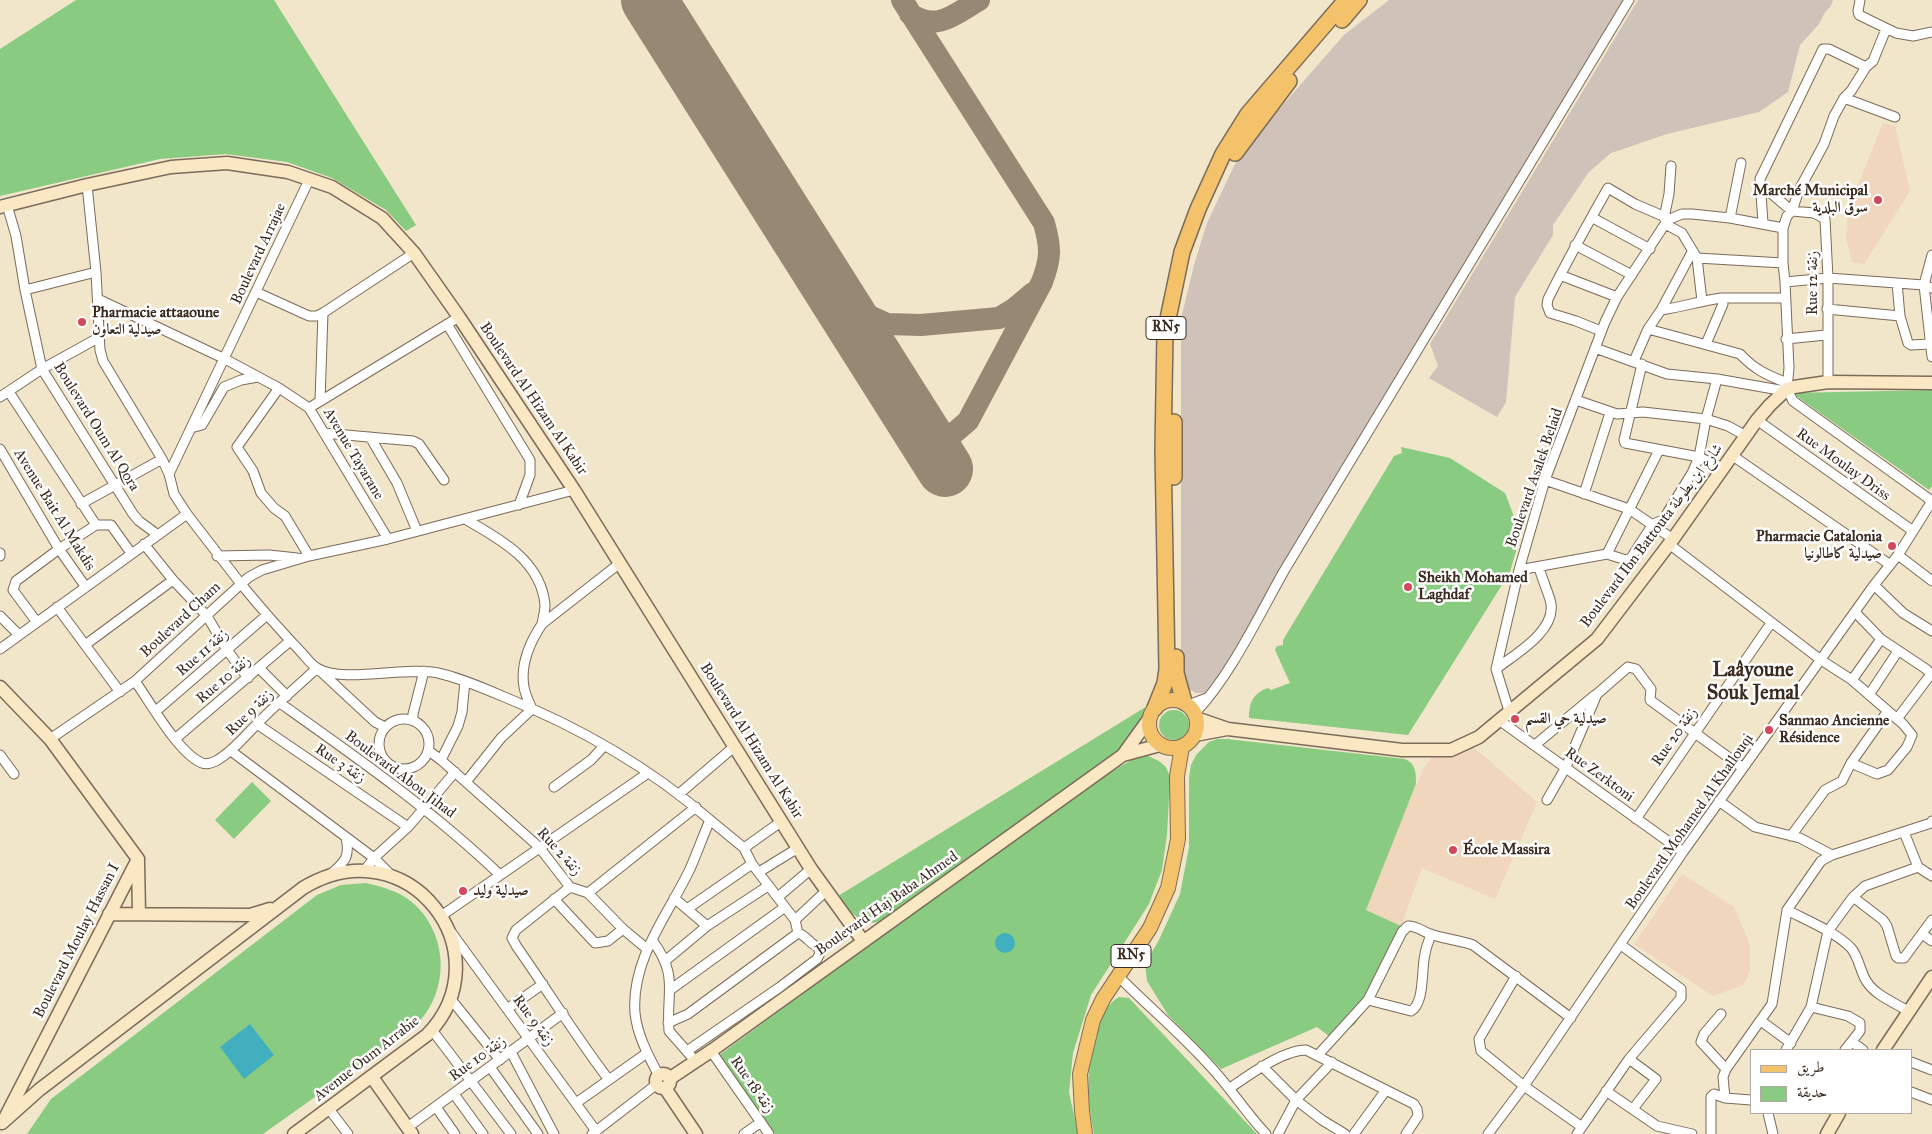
<!DOCTYPE html>
<html>
<head>
<meta charset="utf-8">
<style>
	body { margin:0 }
	#map { position:relative; width:1932px; height:1134px; overflow:hidden; background:#f1e5ca; font-family:"IM FELL Great Primer",Amiri,serif }
	canvas { display:block }
	.legend { position:absolute; left:1750px; top:1049px; width:162px; height:65px; box-sizing:border-box; background:#fff; border:1px solid #b1aaa5; margin:0; padding:6px 9px; list-style:none; font-size:15px; color:#3b2a1e }
	.legend li { display:flex; align-items:center; gap:10px; height:25px }
	.legend b { width:25px; border:1px solid #b1aaa5 }
</style>
</head>
<body>
<div id="map">
<canvas width="1932" height="1134"></canvas>
<ul class="legend">
<li><b style="height:6px;background:#f3c26a"></b>طريق</li>
<li><b style="height:14px;background:#8acb82"></b>حديقة</li>
</ul>
</div>
<script>
const ctx = document.querySelector('canvas').getContext('2d');
ctx.lineJoin = 'round';
function fillPath(path, color) { ctx.fillStyle = color; ctx.fill(path, 'evenodd'); }
function stroke(path, color, width, dash) { ctx.strokeStyle = color; ctx.lineWidth = width; ctx.lineCap = dash ? 'butt' : 'round'; ctx.setLineDash(dash || []); ctx.stroke(path); }
function drawText(font, color, halo, rows, align = 'center') {
  ctx.font = font + ' "IM FELL Great Primer",Amiri,serif'; ctx.lineWidth = 5; ctx.setLineDash([]); ctx.textBaseline = 'middle'; ctx.strokeStyle = halo; ctx.fillStyle = color; for (const [text, x, y, turn = 0] of rows) {
    ctx.save(); ctx.translate(x, y); ctx.rotate((+turn || 0) * Math.PI / 180); ctx.textAlign = isNaN(turn) ? turn : align; if (halo) ctx.strokeText(text, 0, 0); ctx.fillText(text, 0, 0); ctx.restore();
  }
}
const built = new Path2D(`
	M1883 123 1895 126 1910 191 1864 264 1852 262 1846 238 1848 210Z
	M1472 746 1537 802 1495 899 1422 868 1401 926 1366 910 1401 820 1425 766 1433 756Z
	M1682 874 1734 907 1750 945V972L1743 985 1713 996 1634 944Z`);
const industrial = new Path2D(`
	M1389 0H1623L1212 688 1206 693H1196L1188 689 1181 681V346L1182 315 1194 265 1207 223 1234 166 1260 131 1344 35Z
	M1638 0H1833L1831 6 1825 12 1819 24 1800 45 1788 92 1759 112 1667 134 1611 153 1589 172 1553 225V235L1515 297 1506 402 1497 417 1429 378 1438 366 1430 344Z`);
const green = new Path2D(`
	M76 0H274L416 225 406 231 386 210 332 178 287 162 226 154 160 159 0 196V49Z
	M1932 390V486L1929 490 1792 393Z
	M1401 447 1450 458 1505 493 1515 519 1524 523 1510 572 1408 735 1249 718C1249 703 1253 693 1268 688L1271 690 1290 683 1275 650 1277 646 1283 645V640L1394 456 1402 453Z
	M1157 700 1126 746 886 920C881 921 874 924 869 922 855 919 845 907 838 896Z
	M1159 725a15 15 0 1 1 30 0a15 15 0 1 1-30 0Z
	M1217 739H1227L1405 759C1416 764 1416 772 1416 784L1366 910 1401 926 1373 998 1355 1024 1334 1040 1317 1027 1221 1069 1168 1015 1147 981 1145 963 1158 942 1180 894 1189 847V778L1191 765 1196 755 1209 742Z
	M1138 756H1148L1159 761 1166 767 1170 777 1167 835 1162 870 1149 904 1091 995 1073 1053 1069 1092 1078 1134H775L718 1056 890 930 1108 774Z
	M252 782 271 801 234 839 215 820Z
	M366 883C382 887 399 891 412 902 446 931 450 983 423 1017 418 1024 409 1030 402 1035L263 1134H27L51 1099 317 895 341 885Z
	M1119 997 1129 998 1257 1134H1094C1087 1094 1085 1063 1099 1024 1104 1013 1108 1003 1119 997Z`);
const water = new Path2D(`
	M995 943a10 10 0 1 1 20 0a10 10 0 1 1-20 0Z
	M250 1024 274 1055 244 1079 220 1047Z`);
const taxiway = new Path2D(`
	M902 0 1044 223C1051 248 1051 258 1042 282L968 421 933 451
	M910 14C938 32 955 14 979 0
	M830 287 849 308 865 314 887 324 921 325 999 318 1014 309 1033 293`);
const runway = new Path2D(`
	M649 0 945 469`);
const street = new Path2D(`
	M1860 0 1858 11 1859 15 1896 33 1913 36 1932 32
	M1844 98 1895 117
	M1760 184 1792 211 1814 213 1825 219 1828 278V382
	M87 185 96 272 100 350 103 361 162 459 169 474 174 494 187 514
	M7 205 16 236 25 290 42 369 133 514 139 521 158 535
	M1593 218 1650 249
	M1664 218 1669 194 1671 166
	M1730 218 1741 163
	M1763 223 1760 179 1823 49H1829L1866 67
	M1665 224 1682 233 1697 258 1783 263
	M1575 245 1632 275
	M1932 255 1924 285 1932 357
	M1697 258 1702 301
	M1560 275 1617 297
	M1785 282 1828 278 1924 285 1932 288
	M1897 283 1900 316
	M25 290 96 272
	M256 292 309 316H317L323 313 414 253
	M1721 298H1785
	M98 299 225 359 279 388 309 408 388 539
	M1827 309 1900 316 1908 343 1911 345 1930 344
	M1661 310 1692 252
	M447 324 530 460V475L519 505
	M1648 329 1740 354C1755 370 1767 375 1787 383
	M1601 331 1576 321 1550 313 1547 305 1548 299C1567 261 1587 225 1608 188L1635 204 1670 219
	M1786 339 1826 335
	M1595 348 1667 374 1717 379 1785 391
	M1634 361 1648 329 1661 310C1682 307 1700 301 1721 298L1723 304 1706 344
	M1642 364 1624 440 1625 443 1699 457 1724 469
	M279 388 237 447 253 471 261 493 274 508 285 516 309 556
	M9 392 96 525
	M0 397 42 369 98 338
	M1576 400 1617 414 1643 412 1706 419 1728 426 1746 436
	M320 401 323 313
	M309 408 459 317
	M1757 420 1913 531
	M191 428 202 425 224 387 241 380 258 377
	M324 433 413 441 419 444 444 480
	M370 437 397 483 417 531
	M0 449 59 549 85 586
	M1733 456 1889 564
	M169 474 309 180
	M1545 480 1629 509 1673 539
	M574 490 388 539 309 556 262 570 249 577 241 584C260 607 280 630 301 652 306 657 311 665 317 668 343 684 405 666 438 673 460 678 481 687 502 696 577 726 649 767 710 820 703 836 697 853 690 869 668 915 631 959 635 1013 637 1035 649 1057 659 1076
	M1584 494 1610 413
	M81 504 162 459
	M465 519C498 538 541 560 545 605 545 611 543 618 542 624
	M144 544 173 580 207 616 227 650 248 678
	M1669 544 1821 660 1852 680 1903 724 1912 735 1907 747 1888 770 1877 774 1851 763
	M0 553V556
	M1607 554 1659 450
	M1898 555 1932 581
	M217 556 269 555 297 558
	M1519 570 1607 554 1626 560 1631 558 1653 524 1663 520 1692 473 1699 457 1706 419 1717 379
	M1874 585 1903 613 1932 631
	M57 607 120 692
	M1855 612 1881 639 1926 669 1931 674 1897 719
	M0 616 18 634
	M36 621 13 590 16 581 59 549 96 525H111L131 553
	M85 645 173 580
	M0 649 187 514 241 584 135 681 50 739
	M259 668 287 696
	M1496 669C1515 654 1555 632 1551 604 1550 596 1541 577 1539 567
	M1852 680 1881 639
	M135 681C150 702 178 753 202 763 207 765 211 763 216 761 232 752 243 738 256 725 275 705 297 687 317 668L375 722 385 727
	M1869 695 1898 651
	M280 703C356 757 432 810 500 875
	M1188 705 1207 698
	M156 711 267 615
	M1509 711 1496 669 1519 570 1545 480 1605 322 1617 297 1665 224 1670 219 1682 214H1692L1730 218 1783 228
	M1195 713C1231 675 1258 617 1284 571L1629 0
	M379 744a25 25 0 1 1 50 0a25 25 0 1 1-50 0Z
	M413 720V714L424 671
	M1499 720 1683 852
	M257 724 408 827
	M175 739 290 641
	M1535 745 1595 695
	M231 751 346 837
	M429 751 441 760 539 847 570 887 588 893 623 929 647 949
	M0 755 14 774
	M441 760 458 726 462 712 465 681
	M466 782 501 738 532 709C529 702 525 694 524 687 520 664 530 642 542 624L620 563
	M554 787 591 760 604 746
	M679 794 735 746
	M1547 800 1566 767 1597 694 1628 667 1636 669 1651 689 1650 700 1743 768
	M1719 801 1755 827 1800 838 1832 855
	M1636 819 1771 623
	M710 820 744 848 782 821
	M1904 832 1918 867 1932 876
	M1791 836 1825 790 1842 781 1851 763 1887 712
	M365 870 374 858 408 827 455 772
	M759 872 798 848
	M331 874C346 861 350 856 346 837L374 858 392 876
	M570 887 516 930 512 938 517 947C548 991 576 1037 609 1080
	M588 893 696 807
	M778 897 811 869
	M1853 897 1883 920 1887 926 1896 956 1898 958H1904L1932 920
	M674 898 707 926
	M554 899 595 943 608 941 623 929
	M687 909 752 864
	M1787 910C1806 920 1836 932 1851 948 1859 957 1860 972 1867 982 1875 995 1895 1003 1908 1011
	M441 916 648 773
	M795 920 826 891
	M451 932 596 1131
	M1922 934 1932 941
	M652 940C679 976 666 991 669 1031L691 1056
	M665 961 707 926 768 886
	M1118 976C1148 1006 1181 1034 1209 1065 1230 1087 1246 1113 1266 1134
	M1516 976 1479 1039 1481 1051 1524 1086 1582 1127
	M670 990 785 907
	M450 998 500 1060
	M1368 1000 1402 932 1408 926C1417 926 1422 931 1430 934 1444 939 1459 940 1473 945L1571 1018
	M1811 1007 1848 1016 1860 1023V1031L1845 1050
	M507 1009 543 984
	M1721 1014 1704 1034 1701 1042 1726 1069
	M1761 1021 1791 1043
	M668 1023 688 1014 798 933
	M432 1030 511 1134
	M1852 1042 1863 1050
	M1786 1050 1811 1007 1828 931 1853 897 1865 886 1918 867
	M687 1051 780 987 817 959 820 953 818 947C810 944 807 936 798 933L795 920 752 864 744 848
	M711 1051 769 1134
	M511 1052 554 1134
	M1318 1055 1368 1000 1411 1011C1425 1003 1421 970 1425 954 1426 947 1429 941 1431 934
	M1629 1059 1656 1079 1633 1109
	M1911 1062 1932 1070
	M1262 1066 1296 1100 1322 1120 1345 1134
	M490 1067 538 1134
	M1230 1088C1249 1075 1283 1050 1306 1050L1414 1104 1417 1109 1418 1116 1406 1134
	M1606 1091 1657 1126 1692 1134
	M1911 1092 1932 1100
	M454 1094 483 1134
	M1751 1100 1725 1098 1723 1077 1726 1069 1772 1004 1787 910 1821 861 1832 855 1931 823 1932 821
	M576 1103 647 1053
	M436 1107 455 1134
	M329 1109 348 1134
	M1768 1113 1773 1134
	M408 1127 563 1013
	M592 1134 657 1084
	M744 1134 761 1122
	M1278 1134 1296 1100 1332 1062
	M1354 1134 1386 1090
	M1488 1134 1524 1086 1683 852 1874 585 1898 555 1932 501 1793 401 1787 389 1789 368 1785 282 1783 263V228L1787 216 1792 211 1799 190 1824 144 1834 116 1844 98 1851 91 1866 67 1873 61 1886 29
	M1577 1134 1629 1059 1681 998V989L1621 945
	M1711 1134V1097L1714 1094 1725 1098`);
const secondary = new Path2D(`
	M0 207 87 185 171 167 227 163 288 172 332 187 382 218 414 253 459 317 574 490 811 869 863 941
	M0 687 50 739 138 859 6 1116
	M1196 718 1228 729 1402 750H1451L1479 737 1597 639 1673 539 1757 420 1770 405 1787 389 1794 387 1828 382 1932 383
	M1195 735 1227 729
	M1123 755 1160 745
	M138 862 139 914
	M109 914 250 915 270 909
	M1883 1050 1932 977
	M656 1081a7 7 0 1 1 14 0a7 7 0 1 1-14 0Z
	M372 1077 412 1134
	M669 1079 711 1051 1123 755 1149 719
	M665 1088 696 1134
	M2 1123 39 1090 303 888C409 824 506 954 427 1035L294 1134
	M1827 1134 1839 1113`);
const primary = new Path2D(`
	M1149 724a24 24 0 1 1 48 0a24 24 0 1 1-48 0Z
	M1085 1134 1082 1111 1080 1074 1093 1020 1103 999 1150 928 1168 888 1178 839 1177 776 1182 747`);
const highway = new Path2D(`
	M1342 20 1359 0
	M1235 153 1289 81
	M1174 477V422
	M1176 657V673L1184 702
	M1155 708 1165 683 1167 669 1163 450 1165 333 1182 252 1198 209 1223 154 1248 114 1346 0`);
const markers = [
	[1878,200,5,"#d1495b"],
	[82,322,5,"#d1495b"],
	[1892,546,5,"#d1495b"],
	[1408,587,5,"#d1495b"],
	[1515,719,5,"#d1495b"],
	[1769,730,5,"#d1495b"],
	[1453,850,5,"#d1495b"],
	[463,891,5,"#d1495b"]
];
const shields = [
	[1166,328,40],
	[1131,956,40]
];
const shieldNames = [
	["RN5",1166,328],
	["RN5",1131,956]
];
const poiNames = [
	["Marché Municipal",1868,191,"right"],
	["سوق البلدية",1868,208,"right"],
	["Pharmacie attaaoune",92,313],
	["صيدلية التعاون",92,330],
	["Pharmacie Catalonia",1882,537,"right"],
	["صيدلية كاطالونيا",1882,554,"right"],
	["Sheikh Mohamed",1418,578],
	["Laghdaf",1418,595],
	["صيدلية حي القسم",1525,719],
	["Sanmao Ancienne",1779,721],
	["Résidence",1779,738],
	["École Massira",1463,850],
	["صيدلية وليد",473,891]
];
const streetNames = [
	["Boulevard Arrajae",259,254,-65],
	["Rue 12 زنقة",1813,283,-90],
	["Boulevard Al Hizam Al Kabir",533,399,56],
	["Boulevard Oum Al Qora",96,427,58],
	["Avenue Tayarane",353,454,59],
	["Rue Moulay Driss",1843,465,36],
	["Boulevard Asalek Belaid",1535,478,-71],
	["Avenue Bait Al Makdis",54,510,58],
	["Boulevard Ibn Battouta شارع ابن بطوطة",1652,536,-53],
	["Boulevard Cham",181,620,-43],
	["Rue 11 زنقة",203,653,-41],
	["Rue 10 زنقة",224,680,-40],
	["Rue 9 زنقة",250,713,-44],
	["Rue 20 زنقة",1675,737,-55],
	["Boulevard Al Hizam Al Kabir",751,741,58],
	["Rue 3 زنقة",340,764,34],
	["Boulevard Abou Jihad",400,775,37],
	["Rue Zerktoni",1599,775,36],
	["Boulevard Mohamed Al Khallouqi",1690,822,-55],
	["Rue 2 زنقة",559,852,48],
	["Boulevard Haj Baba Ahmed",887,904,-35],
	["Boulevard Moulay Hassan I",77,941,-63],
	["Rue 9 زنقة",533,1021,54],
	["Avenue Oum Arrabie",367,1059,-38],
	["Rue 10 زنقة",478,1059,-36],
	["Rue 18 زنقة",752,1085,55]
];
const districtNames = [
	["Laâyoune",1753,671],
	["Souk Jemal",1753,694]
];
fillPath(built, '#f0d6bc');
fillPath(industrial, '#cec2b9');
fillPath(green, '#8acb82');
fillPath(water, '#42afbf');
stroke(taxiway, '#968874', 22);
stroke(runway, '#968874', 56);
stroke(street, '#7b6b5a', 11);
stroke(secondary, '#7b6b5a', 15);
stroke(primary, '#7b6b5a', 16);
stroke(highway, '#7b6b5a', 18);
stroke(street, '#fff', 9);
stroke(secondary, '#fae7c3', 12);
stroke(primary, '#f3c26a', 14);
stroke(highway, '#f3c26a', 15);
for (const [x, y, r, color] of markers) { const dot = new Path2D(); dot.arc(x, y, r, 0, 2 * Math.PI); ctx.fillStyle = color; ctx.fill(dot); stroke(dot, '#fff', 2); }
for (const [x, y, w] of shields) { const box = new Path2D(); box.roundRect(x - w / 2, y - 11.5, w, 23, 4); ctx.fillStyle = '#fff'; ctx.fill(box); stroke(box, '#3b2a1e', 1); }
drawText('bold 14px', '#3b2a1e', null, shieldNames);
drawText('bold 15px', '#3b2a1e', '#fff', poiNames, 'left');
drawText('15px', '#3b2a1e', '#fff', streetNames);
drawText('bold 20px', '#3b2a1e', '#fff', districtNames);
</script>
</body>
</html>
